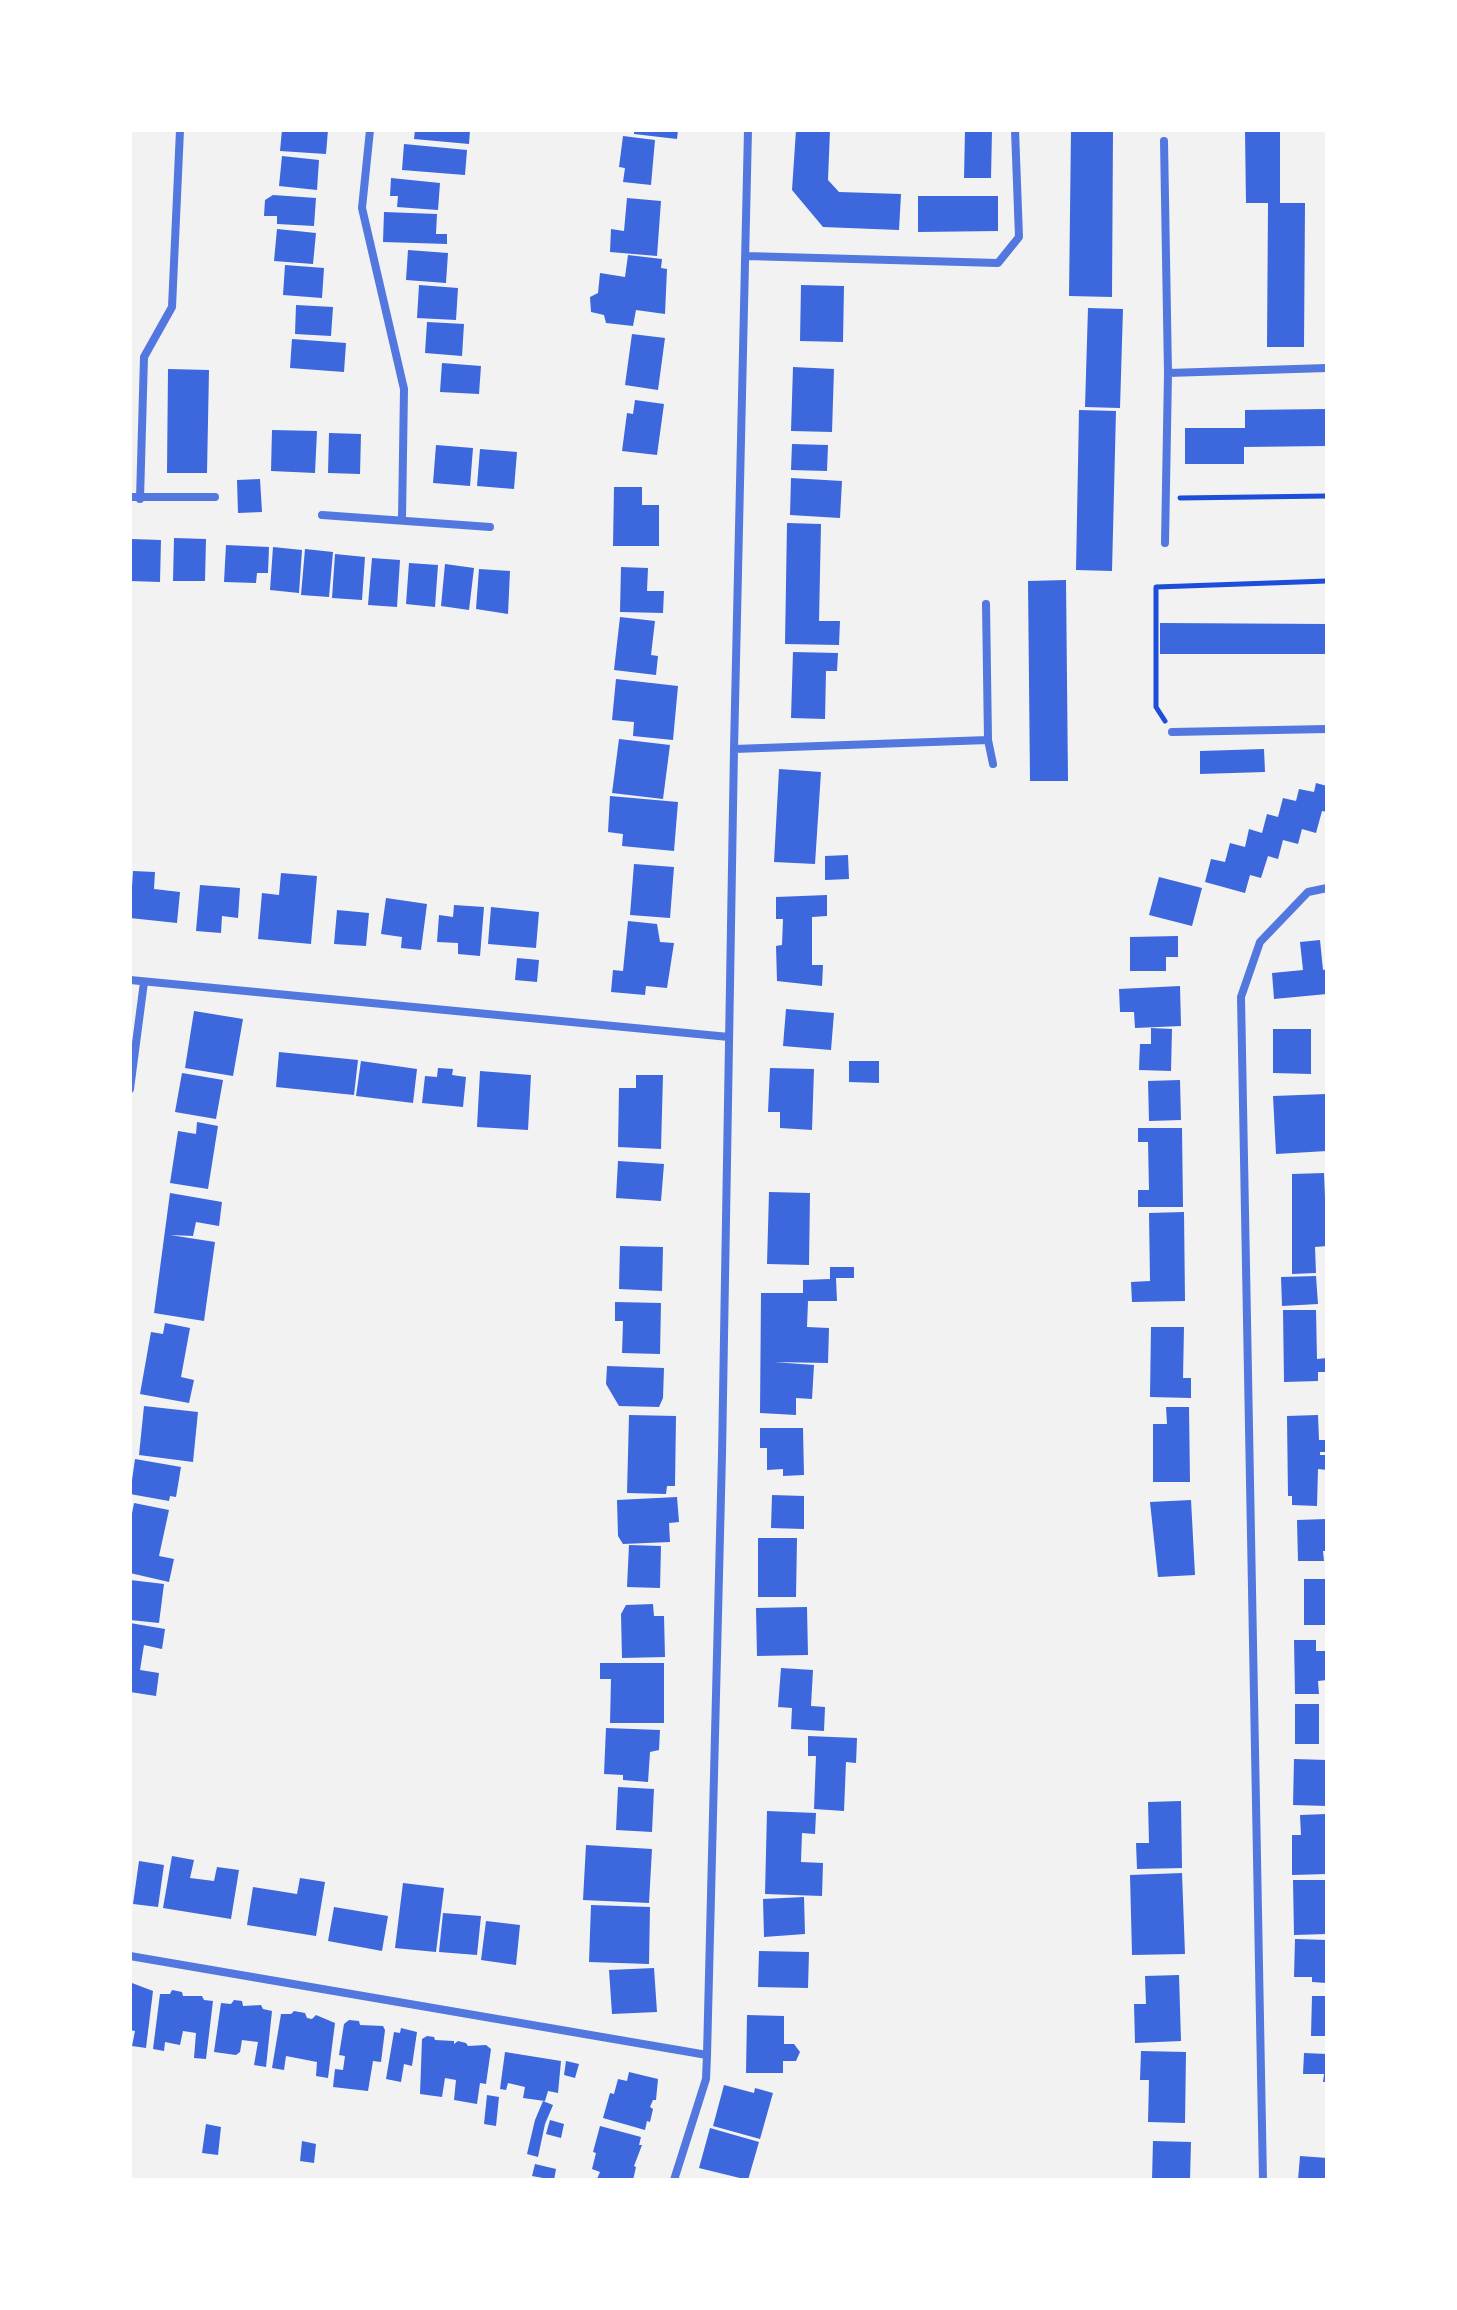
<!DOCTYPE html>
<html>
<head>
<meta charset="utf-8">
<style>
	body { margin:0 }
	#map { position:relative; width:1457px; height:2310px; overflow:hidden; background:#f2f2f2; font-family:"Space Grotesk",sans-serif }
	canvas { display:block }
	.frame { position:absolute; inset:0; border:132px solid #fff; pointer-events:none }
</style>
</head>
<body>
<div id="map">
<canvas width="1457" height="2310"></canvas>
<div class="frame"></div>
</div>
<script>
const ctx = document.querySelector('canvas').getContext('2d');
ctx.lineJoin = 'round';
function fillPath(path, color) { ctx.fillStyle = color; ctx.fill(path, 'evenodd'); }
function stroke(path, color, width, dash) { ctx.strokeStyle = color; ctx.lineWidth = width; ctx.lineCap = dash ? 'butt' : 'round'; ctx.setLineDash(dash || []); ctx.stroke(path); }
const building = new Path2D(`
	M282 130H328L326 154 280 151Z
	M415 130H470L469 144 414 139Z
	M634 130H678L677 139 634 134Z
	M796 130H830L828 180 839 192 901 194 899 230 823 227 792 190Z
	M965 130H992L991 178H964Z
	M1071 130H1113L1112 297 1069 296Z
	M1245 130H1280V203H1305L1304 347H1267L1268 203H1246Z
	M623 136 655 140 651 185 623 182 625 168 619 167Z
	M404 144 467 150 465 175 402 170Z
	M282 156 319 160 317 190 279 186Z
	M391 178 440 183 438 210 397 207 398 196H390Z
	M273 195 316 198 314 226 277 224V216H264L265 200Z
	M918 196H998V231L918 232Z
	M627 198 661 201 657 256 610 252 611 229 624 231Z
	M384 212 437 214 436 234H447V244L383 242Z
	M277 229 316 233 313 264 274 261Z
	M408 250 448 253 446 283 406 280Z
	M628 255 662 259 661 268 667 269 665 314 636 310 633 326 606 323 604 315 591 312 590 297 598 293 600 273 625 277Z
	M285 265 324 268 322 298 283 295Z
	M419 285 458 288 456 320 417 318Z
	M801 285 844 286 843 342 800 341Z
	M296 305 333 307 331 336 295 334Z
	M1088 308 1123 309 1120 408 1085 407Z
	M427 322 464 324 462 356 425 353Z
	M632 334 665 338 658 390 625 385Z
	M292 339 346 343 344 372 290 368Z
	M442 363 481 366 479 394 440 392Z
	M793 367 834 369 832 432 791 431Z
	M168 369 209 370 207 473H167Z
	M635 400 664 404 657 455 622 451 627 413 633 414Z
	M1327 409V446L1244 447V464H1185V428H1245V410Z
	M1079 410 1116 411 1112 571 1076 570Z
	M272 430 317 431 315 473 271 471Z
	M329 433 361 434 360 474 328 473Z
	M792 444 828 445 827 471 791 470Z
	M436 445 473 448 470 486 433 483Z
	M480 449 517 452 514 489 477 486Z
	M791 478 842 481 840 518 790 515Z
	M260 479 262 512 238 513 237 480Z
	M614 487H642V505H659V546H613Z
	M787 523 821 524 819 621H840L839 645 785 644Z
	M174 538 206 539 205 581H173Z
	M131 539 161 540 160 582 130 581Z
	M226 545 269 547 268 573H257L256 583 224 582Z
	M273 547 302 550 299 593 270 590Z
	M305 549 333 552 329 597 301 595Z
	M335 554 365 557 362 600 332 598Z
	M372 558 400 560 397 607 368 605Z
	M409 563 438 565 435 607 406 604Z
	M445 564 474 568 469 610 441 606Z
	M621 567 648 568 647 591H664L663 613 620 612Z
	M479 569 510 571 508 614 476 609Z
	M1066 580 1068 781H1030L1028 581Z
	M620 617 655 621 651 655 658 656 656 675 614 670Z
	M1160 623 1327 624V654H1160Z
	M793 652 838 653 837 671H826L825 719 791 718Z
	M616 679 678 686 673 740 633 736 634 722 612 720Z
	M619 739 670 745 663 799 612 793Z
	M1264 749 1265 772 1200 774V751Z
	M779 769 821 772 815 864 774 862Z
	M1316 783 1327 786V812L1322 811 1316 833 1302 829 1298 844 1283 840 1278 859 1268 856 1261 878 1250 875 1245 893 1205 882 1211 859 1225 862 1230 843 1245 847 1249 829 1262 833 1267 814 1278 817 1283 798 1296 801 1299 789 1314 792Z
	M610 796 678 802 674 851 622 846 623 834 608 832Z
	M848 855 849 879 825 880V856Z
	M634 864 674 867 670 918 630 915Z
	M133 871 155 872 154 889 180 892 177 923 130 918Z
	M281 873 317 876 311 944 258 939 262 893 279 895Z
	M1159 877 1202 888 1192 926 1149 915Z
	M200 885 240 888 238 918 222 916 221 933 196 931Z
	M827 895V916L812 917V965H823L822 986 777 981 776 946 782 945 783 919H776V897Z
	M386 898 427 904 421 950 401 948 402 937 381 934Z
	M454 905 484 907 480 956 458 954V943L437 942 439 915 453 917Z
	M491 907 539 912 536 948 488 944Z
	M337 910 369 913 366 946 334 944Z
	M628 921 657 924 660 942 674 943 667 988 646 986 645 995 611 992 613 970 623 971Z
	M1178 936V957H1166V971H1130V937Z
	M1320 940 1323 970 1327 969V994L1274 999 1272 973 1303 970 1300 942Z
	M517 958 539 960 537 982 515 980Z
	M1180 986 1181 1026 1135 1028 1134 1012H1120L1119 989Z
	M786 1009 834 1013 831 1050 783 1046Z
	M194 1011 243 1019 233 1076 185 1068Z
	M1151 1028 1172 1029 1171 1071 1139 1070 1140 1044H1151Z
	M1273 1029H1311V1074L1273 1073Z
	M279 1052 358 1060 354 1095 276 1087Z
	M361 1061 417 1069 413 1103 356 1096Z
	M849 1061H879V1083L849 1082Z
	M438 1068 453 1069 452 1075 466 1077 463 1107 422 1103 425 1076 437 1077Z
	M770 1068 814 1069 812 1130 780 1128V1112H768Z
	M480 1071 531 1075 528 1130 477 1127Z
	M182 1073 223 1080 216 1119 175 1112Z
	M636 1075H663L661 1149 618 1147 619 1088H636Z
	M1180 1080 1181 1120 1149 1121 1148 1081Z
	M1327 1094V1151L1276 1154 1273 1096Z
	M197 1122 218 1126 208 1189 170 1183 178 1131 196 1134Z
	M1138 1128H1182L1183 1207H1138V1190H1149L1148 1142H1138Z
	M618 1161 664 1164 661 1201 616 1198Z
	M1324 1173 1327 1246 1315 1247 1316 1273 1292 1274V1174Z
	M769 1192 810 1193 809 1265 767 1264Z
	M170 1193 222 1202 219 1226 196 1222 193 1236 170 1235 215 1242 204 1321 154 1313Z
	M1184 1212 1185 1301 1132 1302 1131 1282 1150 1281 1149 1213Z
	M620 1246 663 1247 662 1291 619 1289Z
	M830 1267H854V1278H836L837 1301H808L807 1327 829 1328 828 1363 774 1362 814 1365 812 1399 796 1398V1415L760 1413 761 1293H803V1280L830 1279Z
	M1316 1276 1318 1304 1282 1306 1281 1277Z
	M615 1302 661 1303 660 1354 622 1353 623 1321H615Z
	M1283 1310H1316L1317 1359 1327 1358V1372H1318V1381L1284 1382Z
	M165 1323 190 1328 181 1377 194 1380 189 1403 140 1394 151 1332 163 1334Z
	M1151 1327H1184L1183 1378H1191V1398L1150 1397Z
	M607 1366 664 1368 663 1398 659 1407 619 1406 606 1384Z
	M144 1406 198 1412 193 1462 139 1455Z
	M1166 1407H1189L1190 1482H1153V1424H1167Z
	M629 1415 676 1416 675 1486H667L666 1494 627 1493Z
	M1318 1415 1319 1440H1327V1452H1320V1455H1327V1470L1318 1469 1317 1506 1292 1505V1496H1288L1287 1416Z
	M760 1428H803L804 1475 783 1476V1469L767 1470V1448H760Z
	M135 1459 181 1467 176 1497 170 1496 169 1501 130 1494Z
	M772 1495 804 1496V1529L771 1528Z
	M677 1497 679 1522 669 1523 670 1542 623 1544 618 1536 617 1500Z
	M1191 1500 1195 1575 1158 1577 1150 1502Z
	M134 1503 169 1510 159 1556 174 1559 169 1582 130 1573V1524Z
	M1327 1519V1551H1323L1324 1561H1298L1297 1520Z
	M758 1538H797L796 1597H758Z
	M629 1545 661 1546 660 1588 627 1587Z
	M1304 1579H1327V1625H1304Z
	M130 1580 164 1584 159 1623 130 1620Z
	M653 1604 654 1616H664L665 1657 622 1658 621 1614 626 1605Z
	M807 1607 808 1655 757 1656 756 1608Z
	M130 1623 165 1629 162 1649 144 1645 140 1670 159 1673 156 1696 130 1692Z
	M1294 1640H1316V1651H1327V1680L1318 1681 1319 1694H1295Z
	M600 1663H664V1723H610L611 1679H600Z
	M781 1668 813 1670 811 1706 825 1707 824 1731 791 1729 792 1708 778 1707Z
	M1295 1704H1319V1744H1295Z
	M606 1728 660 1730 659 1750 650 1752 648 1782 623 1780V1775L604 1774Z
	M808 1736 857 1738 856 1763 846 1762 844 1811 814 1809 816 1756H808Z
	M1294 1759 1327 1760V1806L1293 1805Z
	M618 1787 654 1789 652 1832 616 1830Z
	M1181 1801 1182 1868 1137 1869 1136 1843H1149L1148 1802Z
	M767 1811 816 1813 815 1834 802 1833 801 1862 823 1863 822 1896 765 1894Z
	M1327 1814V1874L1292 1875V1835H1301L1300 1815Z
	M586 1845 652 1849 649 1903 583 1900Z
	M172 1856 194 1860 190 1878 214 1881 217 1867 239 1870 231 1919 163 1908Z
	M139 1861 164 1865 158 1907 133 1904Z
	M1182 1873 1185 1954 1132 1955 1130 1875Z
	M300 1878 325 1882 316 1936 247 1925 253 1887 297 1894Z
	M1293 1880H1327V1934L1294 1935Z
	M403 1883 444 1888 436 1952 395 1948Z
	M804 1897 805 1934 764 1937 763 1899Z
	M591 1905 650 1907 649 1964 589 1962Z
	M334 1907 388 1916 382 1951 328 1941Z
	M443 1913 481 1916 477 1955 439 1952Z
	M486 1921 520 1925 516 1965 481 1960Z
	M1295 1939 1327 1940V1983L1312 1982V1977H1294Z
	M759 1951 809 1952 808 1988 758 1987Z
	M654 1968 657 2012 612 2014 609 1970Z
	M1179 1975 1181 2041 1135 2043 1134 2004H1146L1145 1976Z
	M132 1983 153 1991 146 2048 132 2046 135 2031 130 2030Z
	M172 1990 182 1992 183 1996H202L204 2000 213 2001 206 2059 194 2058 196 2033 183 2031 180 2045 165 2042 164 2051 153 2049 160 1994H170Z
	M1312 1996H1327V2036H1311Z
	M234 2000 242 2001 243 2006 261 2005 263 2009 272 2011 266 2067 254 2065 258 2042 242 2040 240 2052 236 2055 214 2052 221 2003 231 2004Z
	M294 2011 305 2013 307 2018 312 2019 316 2015 335 2023 328 2078 316 2076 317 2062 286 2056 284 2070 272 2068 281 2014H291Z
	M747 2015 784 2016V2044H794L800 2052 796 2061H783V2073H746Z
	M349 2020 359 2021 360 2025 383 2026 385 2030 381 2062 373 2061 368 2091 333 2087 335 2069 343 2070 345 2056 339 2055 344 2024Z
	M401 2028 417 2032 412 2066 404 2064 401 2082 386 2079 394 2032 400 2033Z
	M427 2036 434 2037 435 2040 454 2041V2044L458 2041 466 2043 468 2046 486 2045 491 2049 486 2084 480 2083 477 2104 454 2100 456 2080 445 2078 442 2097 420 2094 422 2039Z
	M1141 2051 1186 2052 1185 2123 1148 2122 1149 2080H1140Z
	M505 2052 561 2061 558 2093 548 2091 545 2101 523 2098 525 2087 508 2083 506 2090 500 2089Z
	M1304 2053 1327 2054V2082H1323L1324 2074H1303Z
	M566 2061 579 2064 575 2078 564 2075Z
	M629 2072 658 2079 656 2100H653L650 2107 653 2109 650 2122 647 2121 645 2130 603 2118 610 2093 614 2094 618 2079 627 2081Z
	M724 2085 754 2093 755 2088 773 2093 760 2139 713 2126Z
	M487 2095 499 2097 496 2126 484 2124Z
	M543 2101 553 2105 545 2124 538 2157 527 2154 535 2120Z
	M550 2120 564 2124 561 2138 546 2134Z
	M206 2124 221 2127 218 2155 202 2153Z
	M600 2126 641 2137 639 2145H642L634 2166 636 2167 633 2180 597 2179 600 2172 592 2169 596 2153 593 2152Z
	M710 2128 759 2142 748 2180 699 2168Z
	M302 2141 316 2144 314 2163 300 2161Z
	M1153 2141 1191 2142 1190 2180H1152Z
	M1300 2156 1327 2158V2180H1298Z
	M535 2164 556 2169 554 2180 532 2176Z`);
const path = new Path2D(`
	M1180 498 1327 496
	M1165 721 1156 707V587L1327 581`);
const minor = new Path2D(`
	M370 130 362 208 404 389 402 519
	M1164 141 1168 373 1165 543
	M746 256 998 263 1019 237 1015 130
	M1168 373 1327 368
	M130 497H215
	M140 499 144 357 172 307 180 130
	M322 515 490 527
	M1172 732 1327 729
	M988 740 993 764
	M734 749 988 740 986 604
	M130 980 729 1037
	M130 1089 144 982
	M130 1956 707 2055
	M674 2180 706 2079 707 2055 722 1455 734 749 748 130
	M1263 2180 1241 997 1260 942 1308 892 1327 888`);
fillPath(building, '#3d67dc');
stroke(path, '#1d4ed8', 5);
stroke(minor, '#5277de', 8);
</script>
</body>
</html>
